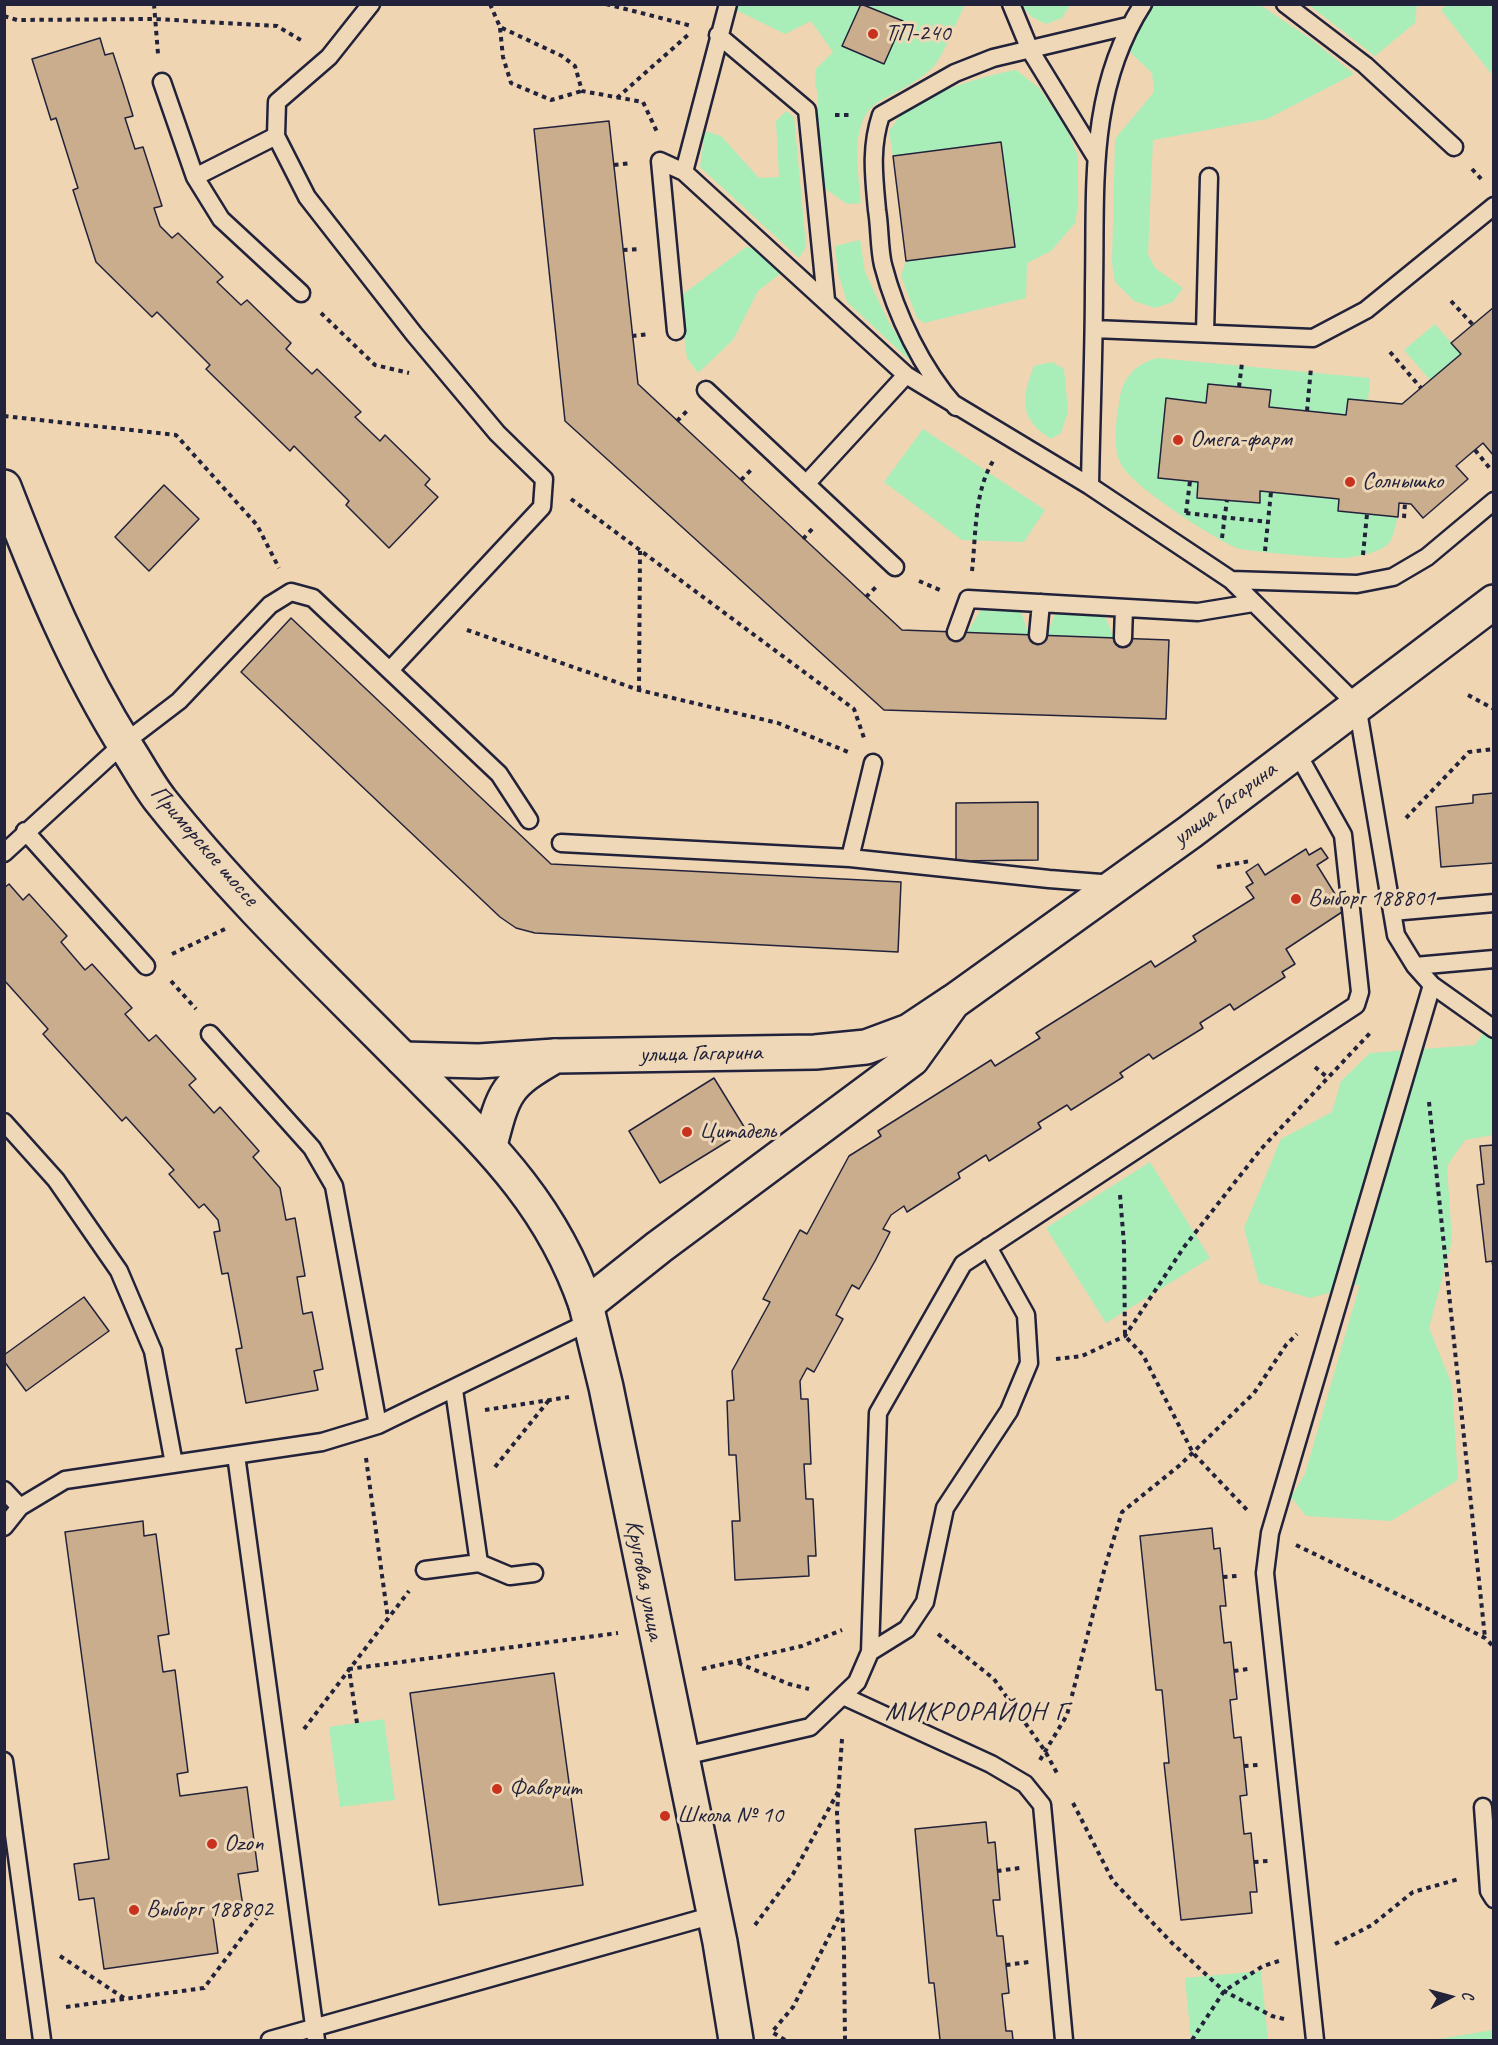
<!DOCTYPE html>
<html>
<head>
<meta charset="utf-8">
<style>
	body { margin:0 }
	#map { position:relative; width:1498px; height:2045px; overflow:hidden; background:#efd5b2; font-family:Caveat,sans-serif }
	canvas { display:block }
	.frame { position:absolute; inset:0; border:6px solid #22223b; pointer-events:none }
	.north { position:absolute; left:1420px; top:1967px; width:60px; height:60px; -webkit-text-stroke:4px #efd8b7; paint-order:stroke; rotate:84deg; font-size:16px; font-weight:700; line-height:24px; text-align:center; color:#22223b }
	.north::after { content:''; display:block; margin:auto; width:21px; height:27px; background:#22223b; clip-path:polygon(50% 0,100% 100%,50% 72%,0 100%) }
</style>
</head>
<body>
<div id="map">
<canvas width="1498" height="2045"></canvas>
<div class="frame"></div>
<div class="north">С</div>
</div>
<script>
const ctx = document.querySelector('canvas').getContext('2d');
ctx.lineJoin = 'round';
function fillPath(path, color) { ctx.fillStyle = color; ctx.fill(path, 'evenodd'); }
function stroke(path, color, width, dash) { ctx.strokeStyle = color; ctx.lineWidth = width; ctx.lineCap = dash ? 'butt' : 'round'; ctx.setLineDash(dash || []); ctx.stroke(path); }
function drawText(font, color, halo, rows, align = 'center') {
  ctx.font = font + ' Caveat,sans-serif'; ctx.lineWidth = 6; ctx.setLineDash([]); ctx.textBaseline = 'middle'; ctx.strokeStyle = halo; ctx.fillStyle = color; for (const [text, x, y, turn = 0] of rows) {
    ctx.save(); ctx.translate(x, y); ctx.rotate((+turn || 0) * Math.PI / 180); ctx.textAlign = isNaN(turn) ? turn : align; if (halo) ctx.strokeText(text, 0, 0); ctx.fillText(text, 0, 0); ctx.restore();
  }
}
const green = new Path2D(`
	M738 4 965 5C957 20 944 54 934 66 919 82 899 90 880 101 847 120 859 172 861 203L847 204 824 188 818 136V96L815 83 816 69 833 52 811 21 785 34 736 10Z
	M1447 4 1493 5V76L1441 10Z
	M1021 5 1070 4V5L1062 18 1046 24 1032 17Z
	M1154 5H1260L1311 39 1354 74 1267 119 1153 140 1148 254 1155 268 1183 288 1173 302 1155 308 1134 301 1115 282 1112 263 1115 139 1154 92 1152 73 1130 52 1141 22Z
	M1309 5H1417L1415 23 1375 56Z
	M1016 70 1039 88 1066 127 1078 156V204L1075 223 1051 251 1027 263 1026 298 924 323 917 318 901 276 906 261 1015 247 1001 143 893 156 889 131C894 125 898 117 903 112 924 94 989 74 1016 70Z
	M786 111 794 117 806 247 799 258 700 167 705 131 721 136 759 178 779 177 776 121Z
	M860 240 865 272 887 319 915 365 847 302 838 273 835 246Z
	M746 247 757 249 781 273 758 291 733 340 698 373 687 358 679 297Z
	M1435 324 1461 354 1430 380 1404 350Z
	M1157 358 1370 378 1368 401 1348 399 1346 415 1269 407 1270 390 1209 384 1206 403 1166 398 1158 478 1198 482 1197 498 1259 503 1260 491 1339 499 1338 511 1398 517C1395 524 1394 537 1389 543 1382 552 1353 558 1342 558 1326 558 1250 552 1237 548 1214 539 1134 487 1122 466 1112 449 1116 422 1119 403 1122 379 1133 365 1157 358Z
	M1052 362 1064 369 1068 411 1061 433 1051 439C1019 419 1021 399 1034 366Z
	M923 429 1045 510 1024 542 962 540 884 482Z
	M981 610 1021 612 1029 635 967 633Z
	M1055 614 1105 616 1114 638 1047 635Z
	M1493 1019V1135L1465 1140 1447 1166 1452 1241 1429 1328 1452 1385 1458 1480 1391 1521 1306 1516 1291 1497 1305 1474 1360 1284 1310 1298 1259 1283 1244 1228 1281 1139 1332 1112 1341 1081 1370 1053 1475 1045Z
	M1150 1162 1210 1258 1106 1323 1046 1228Z
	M384 1719 395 1800 340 1807 329 1727Z
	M1261 1971 1268 2040H1191L1185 1978Z
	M1493 2030V2040H1433Z`);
const building = new Path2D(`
	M861 4 903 21 884 64 842 46Z
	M100 38 105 55 113 53 123 84 133 116 125 118 135 149 143 147 162 206 154 208 160 226 172 238 178 233 223 277 217 282 241 305 247 300 291 343 286 349 312 374 317 369 361 412 355 417 380 441 385 435 430 479 425 485 438 497 389 548 346 505 349 501 294 446 290 451 206 369 210 365 157 312 152 317 96 262 73 190 78 188 56 118 51 120 32 59Z
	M609 121 638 384 902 630 1169 640 1166 719 884 710 565 421 534 129Z
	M1001 142 1015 247 906 261 893 156Z
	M1494 307V456L1483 443 1456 466 1468 479 1423 518 1411 504 1399 503 1398 517 1338 511 1339 499 1260 491V503L1197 498 1198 482 1158 478 1166 398 1206 403 1208 384 1271 390 1269 407 1346 415 1348 399 1402 404 1461 354 1451 343Z
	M164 485 199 519 149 571 115 537Z
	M291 618 551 864 901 882 898 952 535 933 516 928 500 917 241 672Z
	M1494 793V863L1441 867 1436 807 1473 803V795Z
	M1038 802V860L956 861V803Z
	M1321 848 1328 858 1317 865 1345 910 1286 949 1295 964 1282 972 1285 977 1234 1010 1230 1004 1200 1023 1203 1028 1153 1059 1149 1054 1120 1073 1123 1077 1071 1110 1067 1105 1038 1123 1041 1128 989 1161 986 1155 958 1173 960 1178 907 1212 904 1206 891 1215 883 1229 890 1232 875 1261 859 1289 852 1285 836 1315 843 1319 814 1372 807 1368 800 1381 801 1399H808L811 1464H804L806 1499H813L816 1556H808L809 1576 735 1580 732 1521H740L736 1455H729L727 1401 734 1400 732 1371 770 1302 763 1299 800 1230 807 1234 849 1156 881 1136 878 1131 991 1060 995 1066 1040 1038 1036 1033 1151 961 1155 967 1196 941 1193 936 1254 898 1246 887 1253 883 1246 872 1258 864 1265 875 1306 849 1309 855Z
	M9 884 23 900 29 894 67 936 61 942 85 970 92 964 132 1008 125 1014 149 1041 156 1035 196 1079 189 1085 214 1113 220 1107 259 1151 253 1157 280 1188 286 1220 295 1218 305 1276 297 1277 303 1314 312 1312 323 1369 314 1371 318 1390 246 1403 236 1349 242 1348 228 1273 222 1274 214 1232 220 1231 218 1220 204 1204 199 1208 169 1174 174 1170 126 1117 122 1121 43 1034 48 1029 4 980V888Z
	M714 1078 746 1130 660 1183 629 1131Z
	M1494 1145V1274L1492 1261 1486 1262 1477 1185 1484 1184 1480 1146Z
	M84 1297 109 1331 26 1391 4 1361V1355Z
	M143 1521 144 1536 156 1534 169 1634 158 1636 163 1672 175 1670 188 1772 177 1774 180 1796 247 1787 258 1871 238 1874 244 1913 213 1917 218 1953 104 1969 94 1898 79 1900 74 1864 109 1859 65 1532Z
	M1212 1528 1214 1549 1220 1548 1226 1606H1220L1224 1643 1231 1642 1237 1699 1230 1700 1234 1738 1241 1737 1247 1795 1240 1796 1244 1834 1251 1833 1257 1892H1250L1252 1913 1181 1920 1164 1763H1169L1162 1690H1156L1140 1536Z
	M554 1673 583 1885 439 1905 410 1693Z
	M986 1822 988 1843 995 1842 1000 1900H993L997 1936H1003L1009 1993 1002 1994 1006 2031H1012L1013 2040H940L934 1983H929L915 1829Z`);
const path = new Path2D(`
	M154 4 158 54
	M490 4 500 27 562 56 575 66 582 91 643 102 658 134
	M606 4 692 26
	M4 16 17 20 155 19 277 26 304 42
	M500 28 503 57 511 83 551 100 582 91
	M617 98 689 34
	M835 115H851
	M614 165 631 163
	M1472 169 1483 181
	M623 250 640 249
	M1451 301 1473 325
	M321 313 375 365 409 373
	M632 336 649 334
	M1390 352 1421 388
	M1239 387 1242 363
	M1307 411 1311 368
	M4 416 176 435 257 525 279 568
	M677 421 687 411
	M1475 450 1492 471
	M741 480 751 470
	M571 499 854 709 864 738
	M1186 513 1268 522
	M1186 513 1190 481
	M1404 518 1405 503
	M1222 538 1227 500
	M803 539 813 528
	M1265 551 1271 492
	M1363 555 1367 514
	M972 571C976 536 974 492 993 461
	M919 581 940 590
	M866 597 876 587
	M467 630 639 690 778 723 848 752
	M639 690 640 551
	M1468 695 1494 709
	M1406 818 1469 752 1494 749
	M1217 867 1250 861
	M172 954 225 929
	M171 981 196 1009
	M1315 1067 1327 1077
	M1429 1102 1485 1638
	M1120 1195 1124 1244 1125 1336 1143 1355 1193 1453 1247 1510
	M1056 1359 1082 1356 1125 1336 1184 1247 1261 1149 1370 1033
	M485 1410 569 1397
	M366 1458 388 1619
	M495 1467 549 1400
	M1296 1545 1430 1610 1485 1638 1494 1647
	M1223 1577 1237 1576
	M938 1634 994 1679 1045 1751 1058 1775
	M738 1663 789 1684 809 1689
	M702 1669 802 1646 842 1630
	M1234 1671 1248 1669
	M357 1723 349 1669 618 1633
	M304 1729 409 1591
	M842 1739 837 1813 844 1949 845 2040
	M1040 1760 1067 1715 1105 1567 1122 1512 1180 1465 1254 1393 1286 1345 1297 1334
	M1244 1766 1258 1765
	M1073 1803 1113 1881 1172 1943 1224 1991 1272 2016 1284 2019
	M1254 1862 1268 1861
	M997 1871 1020 1868
	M755 1925 793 1874 838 1792
	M1335 1944 1372 1925 1413 1892 1459 1879
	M60 1956 124 1998
	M1006 1965 1029 1962
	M66 2007 204 1988 267 1904
	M785 2040 772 2032 793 2007 842 1911
	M1192 2040 1224 1991 1263 1966 1279 1961`);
const service = new Path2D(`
	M1011 4 1030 50 1095 156
	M1143 4C1087 91 1096 188 1094 286 1094 353 1091 420 1090 486L1231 580 1357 705 1396 935 1415 966 1432 985 1494 1029
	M1285 4 1365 65 1454 147
	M718 35 807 110 826 300
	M162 82 195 177 221 219 301 293
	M276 136 307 197 414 334 497 433 544 479 542 507 390 670
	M684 172 906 375 1090 486
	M195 177 276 136 277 102 329 57 371 4
	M1094 329 1313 338 1366 310 1494 206
	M676 331 660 161 684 172 728 4
	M1205 333 1209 177
	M706 390 895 567
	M956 407C922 369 896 315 883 265 879 248 880 228 877 210 874 177 870 148 881 115L955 73 993 58 1128 26
	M806 484 906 375
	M1231 580 1357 584 1393 577 1427 557 1494 501
	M956 632 968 599 1198 612 1253 603
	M1038 635 1041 603
	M1123 638 1124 608
	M25 831 146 966
	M561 843 850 858 1049 879 1114 884
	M4 853 124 743 179 701 270 605 291 592 313 598 499 774 529 820
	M850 858 873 763
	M1392 912 1494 903
	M1415 966 1494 959
	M210 1034 312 1148 334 1186 378 1425
	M4 1122 56 1180 119 1271 153 1351 174 1464
	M454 1390 479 1563
	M236 1455 316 2040
	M4 1490 20 1507
	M4 1527 20 1507 65 1480 322 1442 378 1425 591 1321
	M425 1570 479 1563 510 1576 534 1573
	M870 1652 907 1629 925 1602 945 1508 1009 1411 1029 1363 1026 1315 988 1247
	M843 1696 991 1764 1025 1784 1042 1805 1064 2040
	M680 1757 810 1727 857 1682 870 1652 878 1413 963 1264 1356 1005 1360 992 1343 835 1296 751
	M4 1761 42 2040
	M1483 1807 1489 1891 1494 1899
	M270 2040 714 1915
	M1315 2040 1265 1573 1270 1533 1432 985`);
const minor = new Path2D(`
	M403 1059 479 1061 555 1056`);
const tertiary = new Path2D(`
	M490 1145C504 1091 506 1084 555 1056L815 1052 866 1047 909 1031 951 1003
	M586 1305 606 1387 720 1942 736 2040`);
const primary = new Path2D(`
	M4 487C40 580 75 666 128 750 139 767 149 786 161 801 234 893 320 975 402 1058 480 1137 549 1197 586 1305L659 1247 912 1059 953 1002 1190 832 1494 602`);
const markers = [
	[873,34,6,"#c8321e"],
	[1178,440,6,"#c8321e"],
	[1350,482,6,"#c8321e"],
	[1296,899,6,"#c8321e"],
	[687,1132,6,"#c8321e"],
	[497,1789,6,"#c8321e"],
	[665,1816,6,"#c8321e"],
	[212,1844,6,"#c8321e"],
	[134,1910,6,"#c8321e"]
];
const poiNames = [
	["ТП-240",885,34],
	["Омега-фарм",1190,440],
	["Солнышко",1362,482],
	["Выборг 188801",1308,899],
	["Цитадель",699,1132],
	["Фаворит",509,1789],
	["Школа № 10",677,1816],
	["Ozon",224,1844],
	["Выборг 188802",146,1910]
];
const streetNames = [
	["улица Гагарина",1225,804,-37],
	["Приморское шоссе",204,846,49],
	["улица Гагарина",701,1054,-1],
	["Круговая улица",644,1580,79]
];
const quarterNames = [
	["МИКРОРАЙОН Г",977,1713]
];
fillPath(green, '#a9eeb9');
fillPath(building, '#c9ad8d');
stroke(building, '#22223b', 1.5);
stroke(service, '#22223b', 21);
stroke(minor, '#22223b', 38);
stroke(tertiary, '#22223b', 38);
stroke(primary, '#22223b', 38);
stroke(path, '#22223b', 4, [4.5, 4.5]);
stroke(service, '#efd8b7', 16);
stroke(minor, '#efd8b7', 33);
stroke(tertiary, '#efd8b7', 33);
stroke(primary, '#efd8b7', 33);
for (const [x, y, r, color] of markers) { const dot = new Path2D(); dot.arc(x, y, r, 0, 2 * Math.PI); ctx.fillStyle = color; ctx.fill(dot); stroke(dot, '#efd8b7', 2); }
drawText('24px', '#22223b', '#efd8b7', poiNames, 'left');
drawText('24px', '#22223b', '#efd8b7', streetNames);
ctx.letterSpacing = '1.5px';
drawText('27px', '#22223b', '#efd8b7', quarterNames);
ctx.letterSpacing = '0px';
</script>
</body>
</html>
